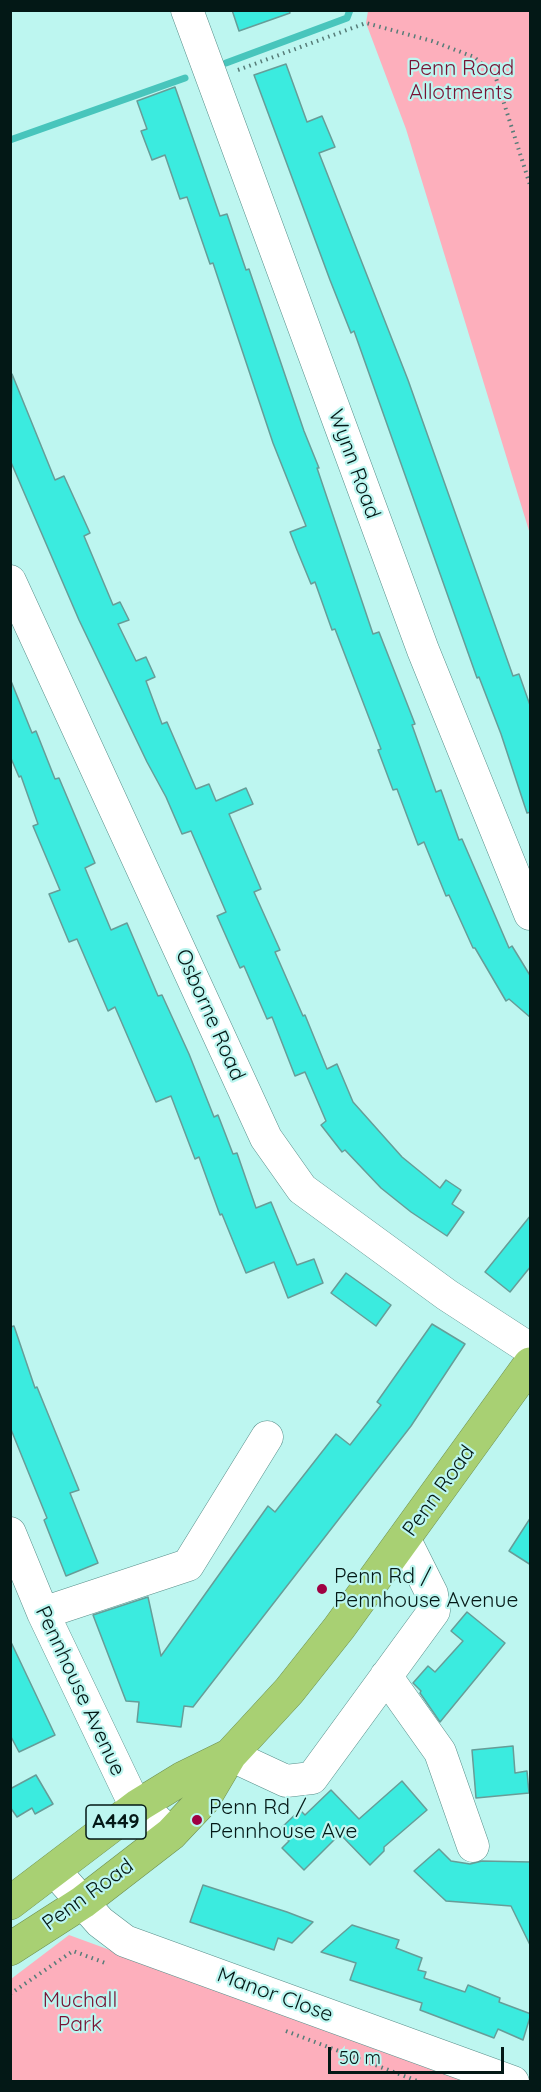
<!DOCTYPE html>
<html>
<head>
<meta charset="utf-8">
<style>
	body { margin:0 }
	#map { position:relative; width:541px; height:2092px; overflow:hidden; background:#bdf6f0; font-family:Quicksand,sans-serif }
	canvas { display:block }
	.frame { position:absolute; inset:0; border:12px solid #031816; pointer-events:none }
	.scale { position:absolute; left:328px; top:2047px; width:176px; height:27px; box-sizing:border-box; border:3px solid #031816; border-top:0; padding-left:8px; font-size:18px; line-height:21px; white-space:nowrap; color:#031816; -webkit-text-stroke:4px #bdf6f0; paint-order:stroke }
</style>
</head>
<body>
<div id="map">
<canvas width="541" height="2092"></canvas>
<div class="frame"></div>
<div class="scale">50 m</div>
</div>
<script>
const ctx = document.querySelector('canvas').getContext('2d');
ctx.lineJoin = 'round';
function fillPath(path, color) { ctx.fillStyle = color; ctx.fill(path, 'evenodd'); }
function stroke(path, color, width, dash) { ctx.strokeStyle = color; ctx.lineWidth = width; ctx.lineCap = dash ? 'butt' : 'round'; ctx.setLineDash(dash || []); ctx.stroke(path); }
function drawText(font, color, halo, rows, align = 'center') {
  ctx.font = font + ' Quicksand,sans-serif'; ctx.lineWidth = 4.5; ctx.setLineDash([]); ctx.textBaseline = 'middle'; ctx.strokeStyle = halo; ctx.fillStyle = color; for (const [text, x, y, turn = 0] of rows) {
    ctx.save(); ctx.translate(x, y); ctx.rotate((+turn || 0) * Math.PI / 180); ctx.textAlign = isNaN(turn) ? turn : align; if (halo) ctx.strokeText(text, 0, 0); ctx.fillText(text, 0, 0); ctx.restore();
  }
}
const green = new Path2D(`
	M368 11H530V534L406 129 366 23Z
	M69 1935 110 1950 475 2081 11 2082V1979Z`);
const stream = new Path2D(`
	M226 63 347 18 350 10
	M10 140 185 78`);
const building = new Path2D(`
	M232 10H289L290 13 239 31Z
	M286 64 307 122 322 116 335 147 319 153 408 380 513 676 519 674 531 708V812L527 813 501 734 479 677 477 678 354 331 351 333 330 280 254 75Z
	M175 87 220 216 227 214 246 270 249 269 304 431 319 468H317L373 634 379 632 415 724 412 725 436 792 441 790 459 840 462 839 509 948 512 946 531 977V1018L509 999 506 1001 475 948H473L449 895 446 896 424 842 418 845 397 789 393 790 378 750 381 749 335 629 332 630 315 582 311 584 297 550 290 532 306 526 273 443 213 263 210 264 187 197 180 199 165 155 152 160 141 131 147 129 137 101Z
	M12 374 55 480 64 476 90 533 84 536 113 605 120 602 129 620 118 624 136 661 146 657 155 677 146 681 162 724 167 722 196 789 209 784 216 801 246 788 253 804 229 814 261 889 254 892 280 950 275 952 303 1016 305 1015 327 1069 337 1064 353 1102 402 1157 440 1188 446 1180 461 1190 452 1204 464 1212 447 1236 411 1212 381 1188 345 1150 342 1152 321 1125 326 1121 305 1072 295 1076 272 1017 267 1019 244 966 240 968 217 916 226 912 191 831 182 834 166 797 147 762 79 620 10 460Z
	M11 681 32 733 36 731 55 779 59 778 95 863 85 868 111 930 127 923 158 996 162 995 189 1054 214 1117 218 1115 233 1154 237 1153 256 1208 271 1202 297 1265 314 1259 323 1283 288 1298 274 1262 246 1273 222 1214 220 1215 199 1157 195 1159 171 1096 156 1102 115 1007 108 1011 77 939 69 942 49 894 60 890 33 826 38 824 21 776 19 777 10 756Z
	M531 1215V1266L510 1292 485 1272Z
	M346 1273 391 1305 376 1326 331 1293Z
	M432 1324 465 1344 411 1426 193 1707 184 1706 181 1727 137 1722 139 1702 126 1701 93 1615 148 1597 161 1656 268 1506 275 1512 336 1434 350 1445 381 1405 377 1402Z
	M14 1326 35 1388 37 1387 79 1490 70 1493 98 1563 66 1576 44 1520 47 1518 10 1427V1327Z
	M531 1517V1565L509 1551Z
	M467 1612 505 1643 440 1722 420 1693 421 1691 413 1683 428 1666 435 1672 463 1641 451 1631Z
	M10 1640 55 1735 19 1752 10 1735Z
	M513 1746 515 1773 527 1771 529 1793 476 1798 472 1750Z
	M36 1775 53 1804 35 1814 32 1808 17 1817 10 1807V1789Z
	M402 1781 427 1810 384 1847V1851L370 1865 340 1834 304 1870 282 1848 289 1841 279 1830 300 1810 305 1815 331 1790 359 1819Z
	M439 1849 451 1861 470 1864 482 1861 531 1862V1947L511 1906 446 1901 414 1871Z
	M203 1885 287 1912 313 1922 292 1943 278 1938 274 1950 190 1922Z
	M352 1925 399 1940 396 1948 422 1958 418 1970 426 1972 424 1978 465 1992 468 1985 500 1998 499 2002 531 2014 523 2040 498 2029 494 2038 420 2010 422 2003 350 1980 356 1963 321 1952Z`);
const path = new Path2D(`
	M238 70 366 23 432 41 474 57 495 75 530 185
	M10 1994 73 1951 108 1964
	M286 2031 420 2082`);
const minor = new Path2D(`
	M187 10 423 650 530 914
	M10 581 266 1138 302 1189 447 1295 530 1349
	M10 1533 43 1613 130 1795 171 1834
	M43 1613 188 1565 267 1437
	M386 1676 440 1752 473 1846
	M230 1755 286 1781 312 1778 434 1611 432 1594 404 1538
	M54 1870 100 1922 125 1941 513 2082`);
const highway = new Path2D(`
	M10 1903 139 1805 183 1778 230 1755
	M10 1949 83 1902 171 1834 204 1799 230 1755 289 1691 339 1628 530 1364`);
const markers = [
	[322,1589,6,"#9f0142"],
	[197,1820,6,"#9f0142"]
];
const shields = [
	[116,1822,60]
];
const shieldNames = [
	["A449",116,1822]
];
const parkNames = [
	["Penn Road",461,69],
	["Allotments",461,93],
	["Muchall",80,2001],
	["Park",80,2025]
];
const streetNames = [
	["Wynn Road",354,464,70],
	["Osborne Road",210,1015,66],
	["Penn Road",439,1491,-54],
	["Pennhouse Avenue",80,1691,65],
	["Penn Road",88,1895,-36],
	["Manor Close",275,1995,20]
];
const poiNames = [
	["Penn Rd /",334,1577],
	["Pennhouse Avenue",334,1601],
	["Penn Rd /",209,1808],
	["Pennhouse Ave",209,1832]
];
fillPath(green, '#fdafbc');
stroke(stream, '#48c5bc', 7);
fillPath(building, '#3bebdf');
stroke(building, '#669d98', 1.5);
stroke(minor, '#598f8a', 33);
stroke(highway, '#6e9052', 34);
stroke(path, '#577c78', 4, [1.5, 4.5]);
stroke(minor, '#fff', 32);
stroke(highway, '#a8d073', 33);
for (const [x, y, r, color] of markers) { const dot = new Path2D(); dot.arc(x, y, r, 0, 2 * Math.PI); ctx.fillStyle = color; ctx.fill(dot); stroke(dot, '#bdf6f0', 2); }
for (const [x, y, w] of shields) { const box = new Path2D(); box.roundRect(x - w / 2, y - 17, w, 34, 4.5); ctx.fillStyle = '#bdf6f0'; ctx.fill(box); stroke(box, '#031816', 1.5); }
drawText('bold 20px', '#031816', null, shieldNames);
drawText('21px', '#771334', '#bdf6f0', parkNames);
drawText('21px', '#031816', '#bdf6f0', streetNames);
drawText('21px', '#031816', '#bdf6f0', poiNames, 'left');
</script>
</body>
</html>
